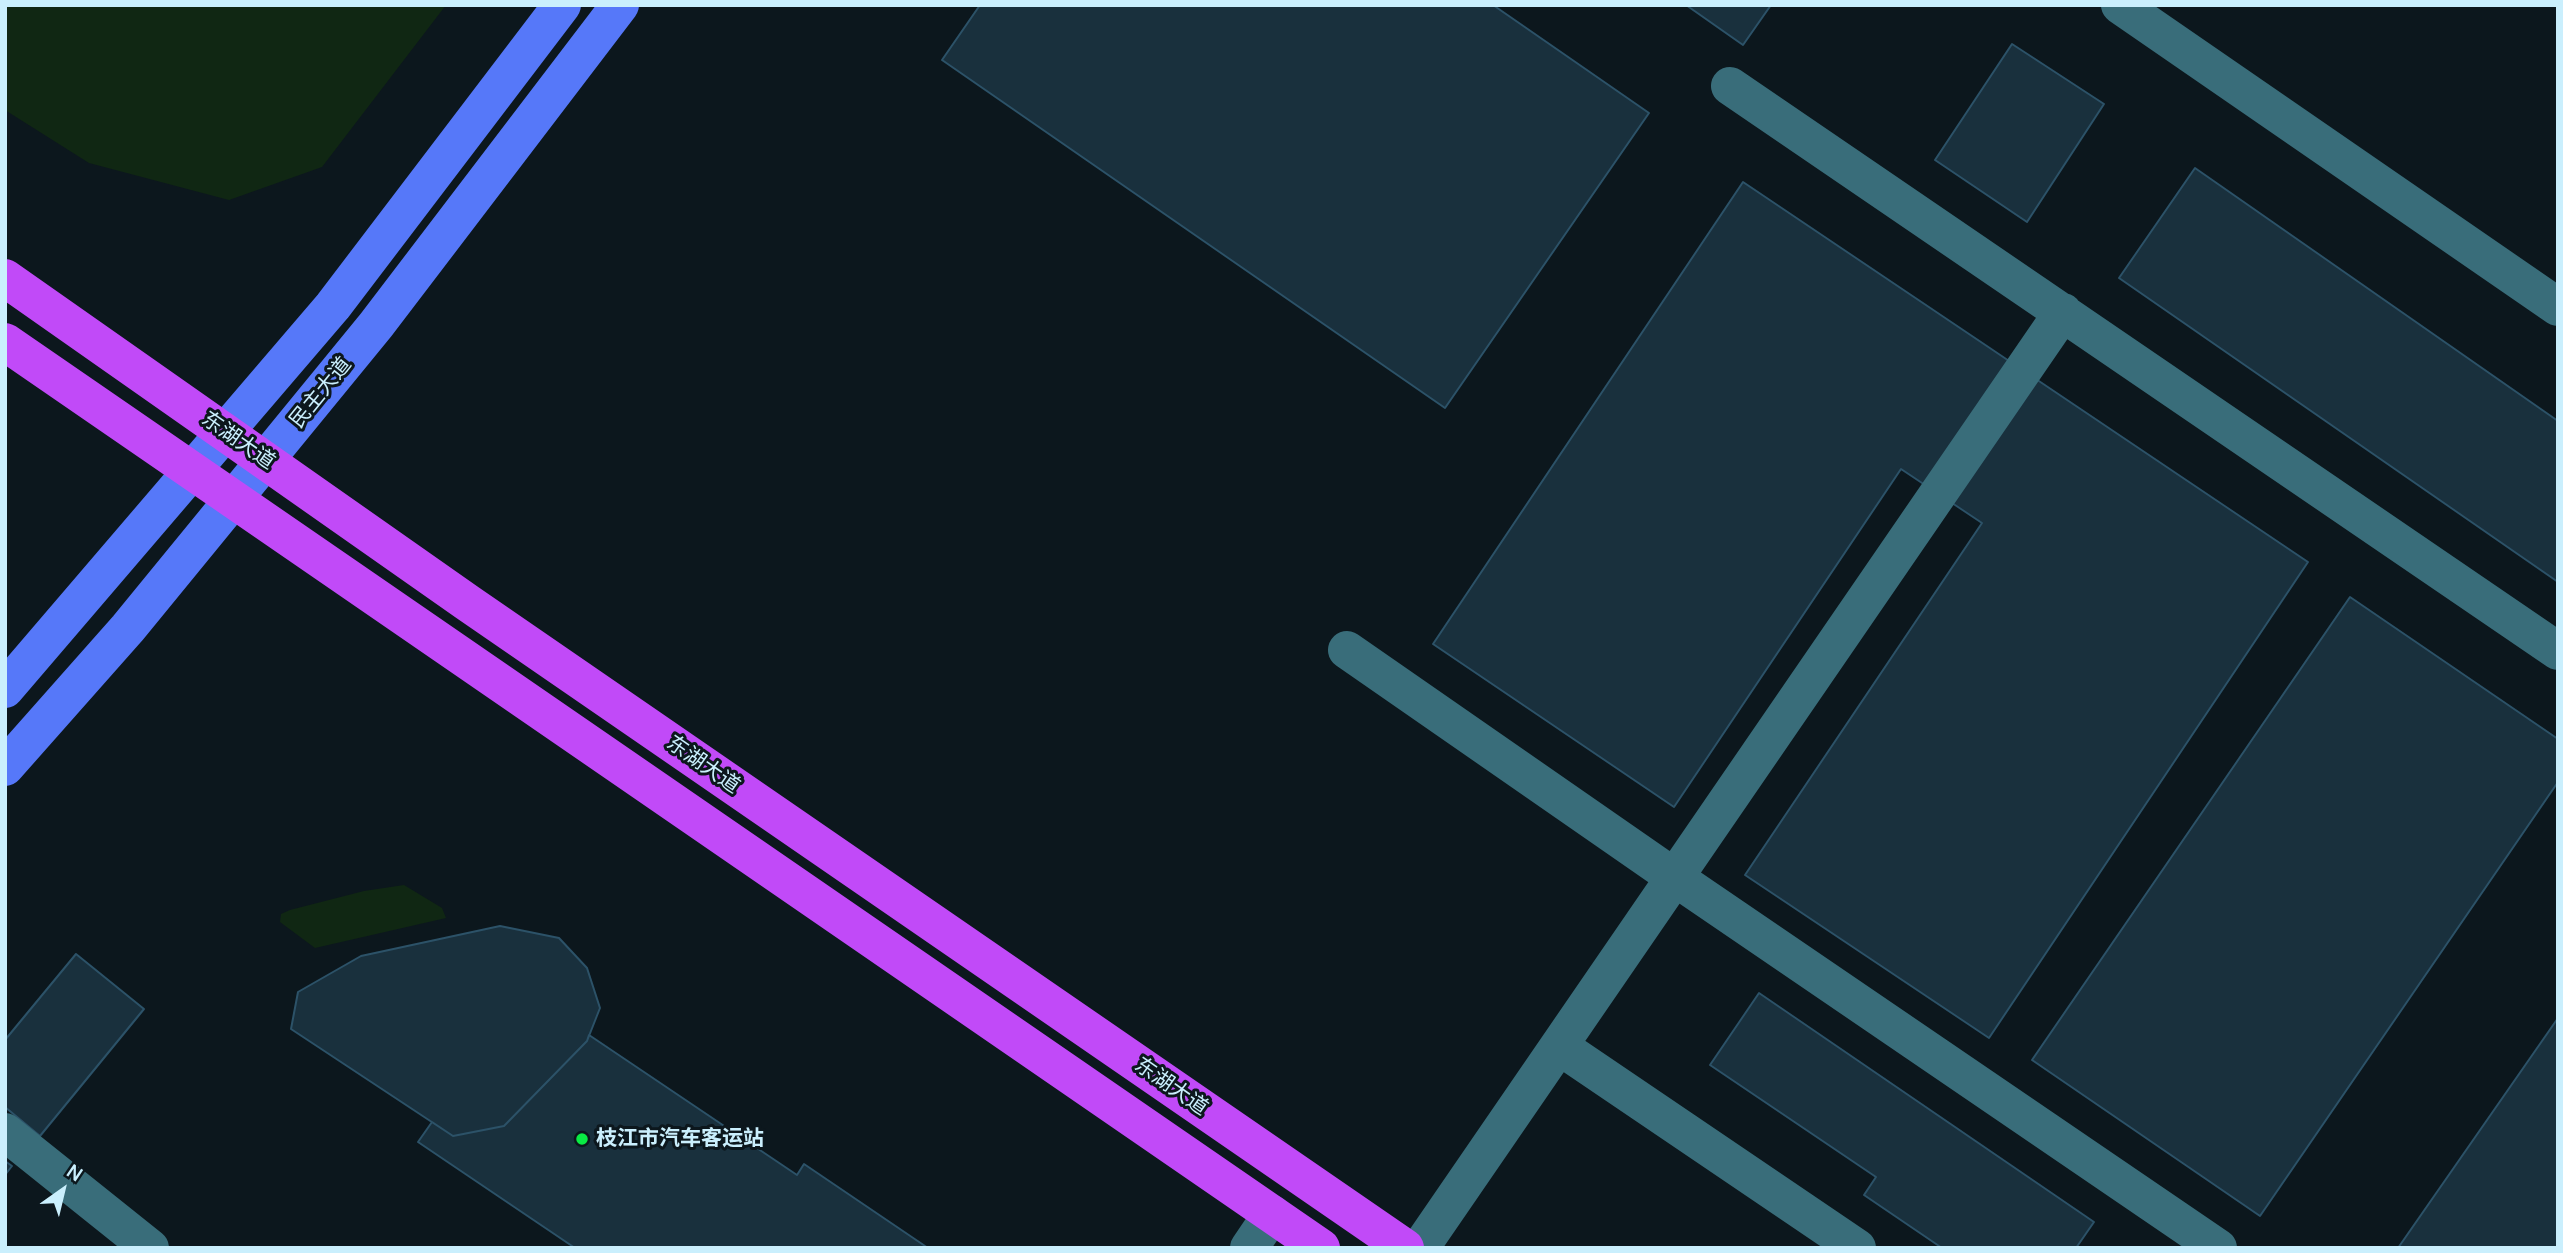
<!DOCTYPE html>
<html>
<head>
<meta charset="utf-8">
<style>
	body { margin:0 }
	#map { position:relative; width:2563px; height:1253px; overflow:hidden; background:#0c171d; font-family:Manrope,sans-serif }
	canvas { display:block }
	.frame { position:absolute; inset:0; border:7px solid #caeffd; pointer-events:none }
	.north { position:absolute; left:28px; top:1155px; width:70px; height:70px; -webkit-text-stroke:5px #0c171d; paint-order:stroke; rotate:34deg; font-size:19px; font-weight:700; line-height:28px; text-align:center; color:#caeffd }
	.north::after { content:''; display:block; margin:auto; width:24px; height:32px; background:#caeffd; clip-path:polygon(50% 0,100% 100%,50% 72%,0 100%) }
</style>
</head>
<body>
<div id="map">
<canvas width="2563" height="1253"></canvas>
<div class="frame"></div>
<div class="north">N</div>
</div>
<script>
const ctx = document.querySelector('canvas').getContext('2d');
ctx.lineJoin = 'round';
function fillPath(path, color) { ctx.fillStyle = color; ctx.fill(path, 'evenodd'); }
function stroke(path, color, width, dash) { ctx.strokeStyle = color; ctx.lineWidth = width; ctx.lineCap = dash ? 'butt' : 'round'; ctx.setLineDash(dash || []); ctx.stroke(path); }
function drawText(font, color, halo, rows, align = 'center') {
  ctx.font = font + ' Manrope,"Noto Sans SC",sans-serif'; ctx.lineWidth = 6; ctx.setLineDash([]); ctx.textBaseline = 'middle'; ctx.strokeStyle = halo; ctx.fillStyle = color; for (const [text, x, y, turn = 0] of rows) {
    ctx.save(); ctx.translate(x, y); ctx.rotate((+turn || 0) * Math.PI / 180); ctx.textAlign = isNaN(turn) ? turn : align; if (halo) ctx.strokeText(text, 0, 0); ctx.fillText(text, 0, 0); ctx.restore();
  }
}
const green = new Path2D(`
	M5 5H446L322 167 229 200 89 163 5 110Z
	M404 885 442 908 446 918 315 948 280 922 281 914 290 910 364 891Z`);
const building = new Path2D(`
	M980 5H1493L1649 113 1445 408 942 60Z
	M1686 5H1771L1743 45Z
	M2012 44 2104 104 2027 222 1935 160Z
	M2195 168 2558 421V582L2119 278Z
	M1743 182 2308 562 1989 1038 1745 875 1982 523 1901 469 1674 807 1433 644Z
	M2350 597 2558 739V782L2260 1216 2032 1060Z
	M500 926 559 938 587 968 600 1008 587 1041 504 1126 453 1136 291 1029 298 992 361 956Z
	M76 954 144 1009 40 1136 5 1107V1040Z
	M1759 993 2094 1222 2076 1248H1942L1864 1195 1876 1177 1710 1065Z
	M2558 1018V1248H2398Z
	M589 1035 797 1175 804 1164 928 1248H575L418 1142 432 1122 453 1136 504 1126 587 1041Z
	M5 1161 12 1166 5 1175Z`);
const minor = new Path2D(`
	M2120 5 2558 307
	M1730 86 2558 651
	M1347 650 1674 877 2218 1248
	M1559 1046 1857 1248
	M5 1132 150 1248
	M1249 1248 1272 1214
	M1420 1248 2063 312`);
const major = new Path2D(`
	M5 689 333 306 562 5
	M5 767 128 628 376 325 620 5`);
const highway = new Path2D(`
	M5 278 468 603 1405 1248
	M5 342 1321 1248`);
const markers = [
	[582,1139,7,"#09ea44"]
];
const streetNames = [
	["民主大道",321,393,-51],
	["东湖大道",238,441,35],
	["东湖大道",703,765,35],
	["东湖大道",1171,1087,35]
];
const poiNames = [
	["枝江市汽车客运站",596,1139]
];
fillPath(green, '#102713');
fillPath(building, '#19303d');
stroke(building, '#2c5268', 2);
stroke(minor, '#396d7a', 38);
stroke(major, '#5678f9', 38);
stroke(highway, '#c14af8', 38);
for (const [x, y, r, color] of markers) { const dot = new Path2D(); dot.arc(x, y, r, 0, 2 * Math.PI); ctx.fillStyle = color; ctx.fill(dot); stroke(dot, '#0c171d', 2.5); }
drawText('21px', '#caeffd', '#0c171d', streetNames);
drawText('bold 21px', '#caeffd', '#0c171d', poiNames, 'left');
</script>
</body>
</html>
